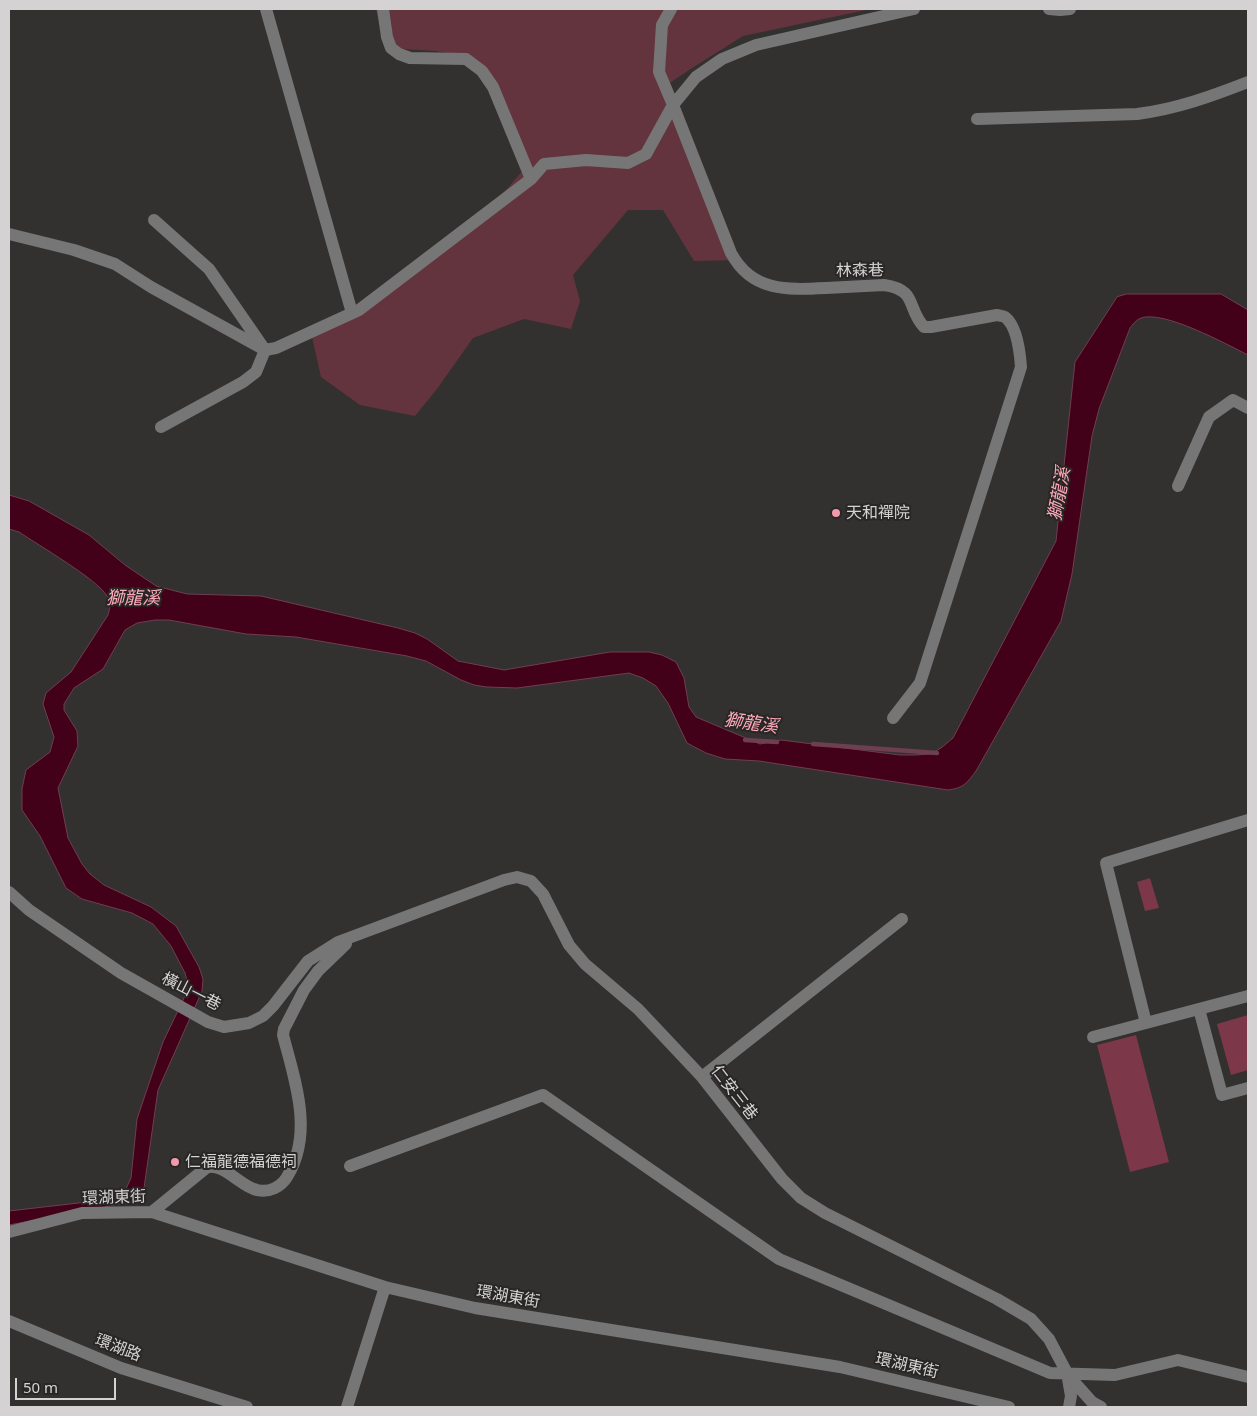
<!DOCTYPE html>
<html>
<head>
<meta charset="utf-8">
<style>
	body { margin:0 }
	#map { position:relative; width:1257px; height:1416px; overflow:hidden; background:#333030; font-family:"Noto Sans",sans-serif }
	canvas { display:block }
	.frame { position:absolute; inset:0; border:10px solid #d4d2d3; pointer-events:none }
	.scale { position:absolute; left:15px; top:1378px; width:101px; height:22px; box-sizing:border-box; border:2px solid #d4d2d3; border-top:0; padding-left:6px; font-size:15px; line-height:18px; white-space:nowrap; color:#d4d2d3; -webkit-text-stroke:4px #292626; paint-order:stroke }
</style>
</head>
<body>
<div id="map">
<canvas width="1257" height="1416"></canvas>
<div class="frame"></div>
<div class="scale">50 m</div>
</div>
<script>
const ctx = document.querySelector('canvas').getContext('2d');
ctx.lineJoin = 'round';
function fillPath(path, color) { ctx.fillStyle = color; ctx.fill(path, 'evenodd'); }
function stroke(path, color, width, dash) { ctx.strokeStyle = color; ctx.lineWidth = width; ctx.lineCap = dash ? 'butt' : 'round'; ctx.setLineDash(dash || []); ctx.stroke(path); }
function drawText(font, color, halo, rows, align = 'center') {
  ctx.font = font + ' "Noto Sans","Noto Sans TC",sans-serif'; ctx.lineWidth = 4; ctx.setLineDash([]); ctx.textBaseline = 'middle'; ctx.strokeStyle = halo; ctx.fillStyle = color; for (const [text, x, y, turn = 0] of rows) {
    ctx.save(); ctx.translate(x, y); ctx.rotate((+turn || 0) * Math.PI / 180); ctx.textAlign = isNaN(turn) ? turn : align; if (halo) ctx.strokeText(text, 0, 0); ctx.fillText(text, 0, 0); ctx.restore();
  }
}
const green = new Path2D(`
	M376 9H871L743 36 689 70 661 89 737 260 694 261 663 210H628L573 275 580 301 571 329 524 319 473 338 437 389 415 416 360 405 321 377 312 337 477 224 530 162 476 59 436 51 385 48Z`);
const water = new Path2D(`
	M1127 294H1221L1248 310V355C1226 344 1164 310 1141 318 1136 320 1133 324 1130 328L1099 409 1092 436 1072 574 1061 621 976 771C967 783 964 788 948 790L759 761 725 759 706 753 687 743 668 703 656 686 643 678 629 673 517 688 487 687 474 685 461 680 426 661 407 656 296 637 246 634 169 620H155L137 623 125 630 103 669 74 688 64 704V710L77 731 78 746 58 788 68 838 82 864 90 874 104 885 151 907 176 926 199 967 203 979 202 991 158 1090 143 1195 130 1202 9 1225V1211L113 1199 125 1191 131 1178 137 1119 163 1042 185 996 188 984 185 973 171 946 153 924 132 913 82 899 66 888 40 836 22 810V789L26 770 50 752 54 737 43 704 46 693 71 672 108 615C110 608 111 602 107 596 97 579 38 545 19 532L9 529V495L29 501 89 535 125 565 156 586 187 594 261 596 398 628 415 633 427 639 458 661 504 670 610 652H649L662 655 676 662 684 678 689 707 696 717 760 744 781 740 900 755H916L930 754 941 748 953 738 1056 541 1075 362 1117 297Z`);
const stream = new Path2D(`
	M745 740 777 742
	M813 744 937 753`);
const building = new Path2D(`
	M1150 878 1159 908 1145 911 1137 882Z
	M1248 1015V1070L1231 1075 1217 1024Z
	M1136 1035 1169 1162 1130 1172 1097 1045Z`);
const minor = new Path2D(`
	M266 9 352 313
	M383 9 387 37 391 48 399 54 410 58 466 59 482 71 493 87 531 179
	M1049 9 1060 10 1070 9
	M977 119 1137 114C1177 109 1212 96 1248 82
	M154 220 209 269 265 350 256 372 243 382 161 427
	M9 234 74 250 115 264 151 287 265 350 276 348 359 310 531 179 544 164 586 160 628 163 646 154 673 105 659 72 662 25 671 9
	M1178 486 1209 417 1233 400 1248 408
	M893 718 920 683 1021 367C1020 353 1017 326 1005 317 1003 316 1000 316 997 315L931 327H924C906 307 918 290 884 285 864 286 845 287 826 288 787 290 752 292 731 253L673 105 696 77 722 59 756 45 914 9
	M9 892 29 910 121 973 208 1022 224 1027 249 1023 263 1016 273 1006 308 961 338 942 504 880 517 877 531 881 543 894 569 945 585 964 638 1009 702 1077 782 1179 801 1198 825 1213 997 1299 1031 1319 1049 1339 1067 1373 1071 1396 1069 1407
	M1199 1009 1222 1095 1248 1088
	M1146 1023 1106 863 1248 820
	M1093 1037 1248 996
	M702 1077 902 919
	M350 1166 543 1095 779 1259 1050 1373 1115 1375 1178 1360 1248 1377
	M152 1212 206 1168C222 1161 241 1187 257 1190 269 1193 281 1187 287 1177 314 1133 295 1081 283 1035L284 1029 304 990 318 971 346 944
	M9 1232 82 1213 152 1212 385 1287 475 1308 840 1367 1009 1407
	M9 1321 121 1368 247 1407
	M1067 1374 1092 1402 1101 1407
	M347 1407 385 1287`);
const markers = [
	[836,513,5,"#f29aac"],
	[175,1162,5,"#f29aac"]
];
const streetNames = [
	["林森巷",860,271,-1],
	["橫山一巷",191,992,27],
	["仁安三巷",734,1093,52],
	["環湖東街",114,1198,-2],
	["環湖東街",508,1297,10],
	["環湖路",118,1348,21],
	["環湖東街",907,1366,13]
];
const poiNames = [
	["天和禪院",846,513],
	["仁福龍德福德祠",185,1162]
];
const waterNames = [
	["獅龍溪",1060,494,-80],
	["獅龍溪",133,599],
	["獅龍溪",751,724,8]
];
fillPath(green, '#63343e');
fillPath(water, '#420019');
stroke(water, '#6e3f51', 1);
stroke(stream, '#6e3f51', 4.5);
fillPath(building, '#7c3748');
stroke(minor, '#777676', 12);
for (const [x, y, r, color] of markers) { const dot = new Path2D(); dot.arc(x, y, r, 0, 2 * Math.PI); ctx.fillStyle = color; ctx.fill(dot); stroke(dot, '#292626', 2); }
drawText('16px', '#d4d2d3', '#292626', streetNames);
drawText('16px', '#d4d2d3', '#292626', poiNames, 'left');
drawText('italic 18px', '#fab', '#292626', waterNames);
</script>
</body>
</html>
